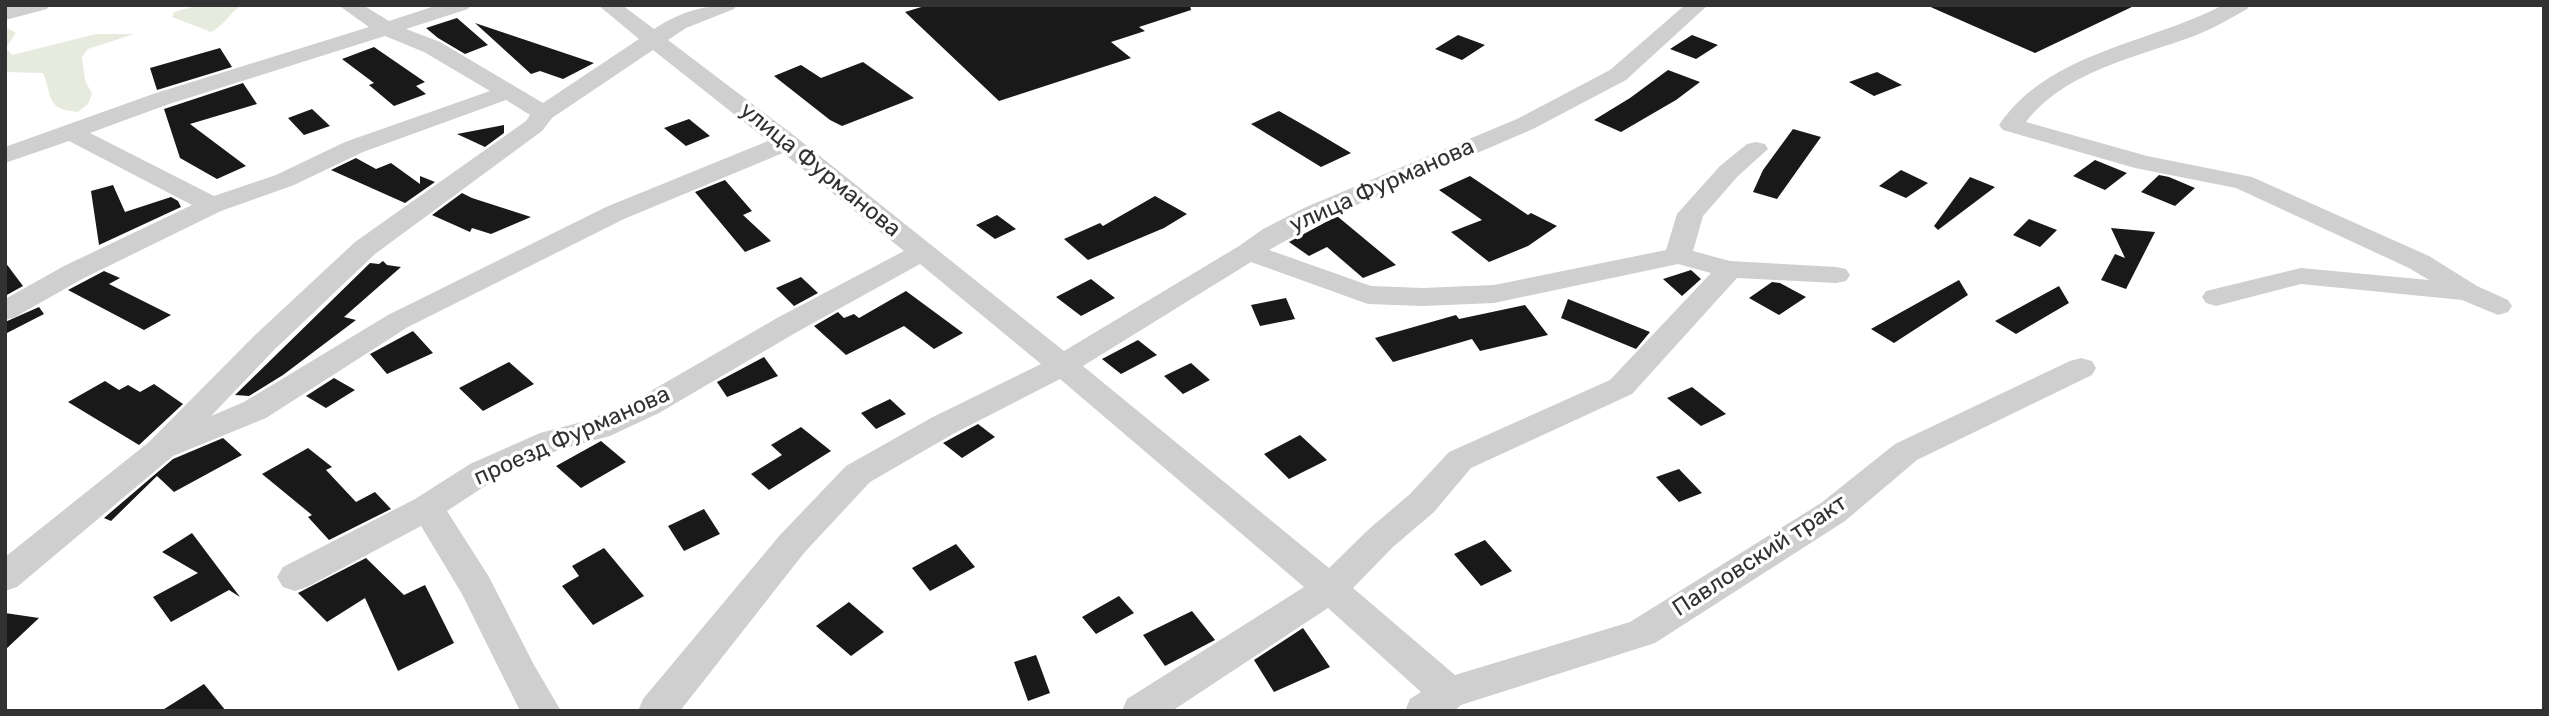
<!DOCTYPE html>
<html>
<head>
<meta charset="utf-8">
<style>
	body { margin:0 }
	#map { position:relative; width:2549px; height:716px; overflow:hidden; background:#fff; font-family:Rubik,sans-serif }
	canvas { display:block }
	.frame { position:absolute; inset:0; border:7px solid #323232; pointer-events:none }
</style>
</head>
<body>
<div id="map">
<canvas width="2549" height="716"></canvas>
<div class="frame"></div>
</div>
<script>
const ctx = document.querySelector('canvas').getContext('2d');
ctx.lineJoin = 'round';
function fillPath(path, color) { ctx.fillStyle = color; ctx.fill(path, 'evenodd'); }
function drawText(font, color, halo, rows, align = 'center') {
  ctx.font = font + ' Rubik,sans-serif'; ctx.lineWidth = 7; ctx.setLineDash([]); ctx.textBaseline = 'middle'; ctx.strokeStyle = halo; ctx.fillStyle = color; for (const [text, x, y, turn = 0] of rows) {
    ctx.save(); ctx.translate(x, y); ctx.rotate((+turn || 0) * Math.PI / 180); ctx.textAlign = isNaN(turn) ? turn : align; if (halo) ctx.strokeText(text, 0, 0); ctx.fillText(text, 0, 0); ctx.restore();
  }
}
const green = new Path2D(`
	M200 5H244C232 8 226 25 211 32L172 17 174 12Z
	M5 27 16 33 6 48 12 55 96 34H134L88 49 82 57 85 80 92 94 88 104 78 112C45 109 53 97 43 73L5 72Z`);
const building = new Path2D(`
	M928 5H1190L1191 10 1139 27 1145 31 1111 42 1131 58 999 101 905 12Z
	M1926 5H2136L2035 53Z
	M457 18 488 45 465 54 438 38 426 28Z
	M475 23 594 63 563 79 540 71 531 74Z
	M1458 35 1485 45 1462 60 1435 49Z
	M1692 35 1718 45 1696 59 1670 49Z
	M374 47 425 82 416 86 426 94 394 106 369 85 374 83 342 59Z
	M220 48 232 67 157 90 150 68Z
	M863 62 914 98 842 126 830 120 774 76 801 65 821 78Z
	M1668 70 1700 82 1676 100 1621 132 1594 120 1630 98Z
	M1877 72 1902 85 1874 96 1849 82Z
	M243 83 257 104 190 124 246 166 217 179 180 158 164 109Z
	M312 109 330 126 304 135 288 118Z
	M1279 111 1314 131 1351 153 1321 167 1251 124Z
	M689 119 710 136 686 146 664 128Z
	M504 125V133L485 147 457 134Z
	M1793 129 1821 137 1777 199 1753 192 1763 170Z
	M356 158 376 169 391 163 420 184V176L435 182 405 203 331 170Z
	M2095 160 2127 173 2105 190 2073 176Z
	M1901 170 1928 183 1906 198 1879 186Z
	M2159 175 2169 177 2195 188 2175 206 2141 192Z
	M1470 176 1528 215 1531 213 1557 226 1528 246 1489 262 1451 232 1482 220 1439 190Z
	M1970 177 1995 187 1938 230 1934 226Z
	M725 180 752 211 743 215 771 241 745 252 695 192Z
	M113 185 125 212 171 197 178 201 181 207 99 245 91 191Z
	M462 193 472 198 531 217 491 234 472 228 470 232 432 215Z
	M1155 196 1187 214 1164 228 1088 260 1064 239 1100 223 1103 226Z
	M997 215 1016 229 995 239 976 225Z
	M1337 216 1396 265 1363 278 1327 247 1309 256 1289 242Z
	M2029 219 2057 230 2040 247 2013 235Z
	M2111 228 2155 232 2126 289 2101 280 2115 254 2125 258Z
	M383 261 387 265 401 267 344 317 356 320 283 375 249 396 235 395 370 263 379 264Z
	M5 262 23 286 5 296Z
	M1691 270 1701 279 1682 296 1663 279Z
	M104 271 120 278 109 284 171 315 144 330 68 290Z
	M801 277 818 293 794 306 776 288Z
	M1091 279 1115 298 1081 316 1056 297Z
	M1959 280 1968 295 1894 343 1871 329Z
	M1772 282 1780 283 1806 297 1779 315 1749 298Z
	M2059 286 2069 303 2016 334 1995 321Z
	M906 291 963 333 934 349 904 326 846 355 814 326 838 312 844 318 854 314 859 318Z
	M1286 298 1295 319 1260 326 1251 305Z
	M1568 299 1650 332 1636 349 1561 318Z
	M1525 305 1548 335 1480 351 1472 339 1393 362 1375 338 1456 315 1459 319Z
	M39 307 44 314 5 334V322Z
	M413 331 433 353 387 374 370 354Z
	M1138 340 1157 355 1121 374 1102 359Z
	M764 357 778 376 727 397 717 382Z
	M509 362 534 384 483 411 459 388Z
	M1191 363 1210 380 1183 394 1164 376Z
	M334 378 355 390 326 408 306 396Z
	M105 381 119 390 128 385 140 392 154 384 183 404 139 445 68 402Z
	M1692 387 1726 414 1701 426 1667 398Z
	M890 399 906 414 876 429 861 413Z
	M978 424 995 437 962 458 943 443Z
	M801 427 831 451 769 490 751 474 782 455 771 445Z
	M1300 435 1327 460 1289 479 1264 454Z
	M223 438 242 455 174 492 157 476 111 521 104 518 173 459Z
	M601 441 626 462 581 488 556 466Z
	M308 448 332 467 326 470 356 502 375 492 391 509 329 540 308 517 312 515 262 474Z
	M1679 469 1702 493 1679 502 1656 477Z
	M704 509 720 534 684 551 668 526Z
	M192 533 240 597 229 590 171 622 153 597 198 573 162 552Z
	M1485 540 1512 571 1481 586 1454 554Z
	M956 544 975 567 930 591 912 568Z
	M604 548 644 596 593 625 562 586 579 576 572 566Z
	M366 558 404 595 425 585 454 643 398 671 365 598 327 622 298 593Z
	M1119 596 1134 613 1096 634 1082 617Z
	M849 602 884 632 851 656 816 626Z
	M1192 611 1215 640 1165 666 1143 635Z
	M5 613 39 618 5 650Z
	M1303 628 1330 667 1274 692 1254 660Z
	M1036 655 1050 693 1028 701 1014 662Z
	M204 684 226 711H161Z`);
const street = new Path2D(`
	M14 5H50L47 9 5 20V8Z
	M338 5H363L389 21 438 5H471L468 9 406 29 440 42 543 103 639 39 598 5H622L654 29C682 11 704 5 737 5L734 9 686 28 668 40 796 137 1064 351 1239 246 1263 229 1306 207 1517 119 1610 70 1685 5H1708L1626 80 1533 129 1324 219 1269 250 1371 286 1423 288 1494 285 1666 250 1677 214 1720 166 1747 144 1756 142 1765 144 1768 149 1738 176 1703 216 1693 251 1730 261 1836 267 1846 269 1850 275 1846 281 1836 283 1737 278 1632 394 1471 468 1434 512 1393 547 1353 588 1455 675 1630 622 1821 503 1895 444 2070 361 2081 358 2092 361 2096 368 2092 375 1917 460 1845 521 1655 643 1461 705 1454 711H1405L1410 699 1421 692 1328 608 1172 711H1122L1127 699 1304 587 1060 379 953 434 870 482 804 553 680 711H638L643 699 780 535 846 466 931 418 1041 364 920 264 797 332 659 413 610 436 561 449 533 461 494 480 447 511 489 577 534 665 561 711H520L462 594 421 526 307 587 295 591 283 587 277 577 283 567 415 499 470 464 540 433 589 420 637 399 777 318 904 251 783 153 624 219 408 327 266 418 173 456 17 587 5 591V557L149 442 254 336 355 242 526 121 530 115 506 100 363 152 294 185 221 211 84 278 15 317 5 320V299L64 266 192 205 69 141 5 163V147L153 94 369 27ZM385 36 424 52 490 91 345 142 276 175 214 196 90 133 169 104ZM653 50 768 141 606 207 388 315 244 402 211 416 274 350 375 254 542 131 552 118ZM1251 262 1368 304 1423 306 1494 303 1678 264 1711 273 1610 380 1449 452 1410 494 1369 529 1329 568 1083 366Z
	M2223 5H2250L2247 9C2231 18 2216 27 2199 34 2140 57 2067 69 2026 122L2147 156 2252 177 2429 256 2477 286 2508 300 2512 306 2508 312 2498 315 2462 300 2301 284 2216 306 2206 303 2202 297 2206 291 2301 268 2429 280 2409 268 2236 188 2135 168 2003 130 1999 125C2050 51 2149 44 2223 5Z`);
const streetNames = [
	["улица Фурманова",820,170,39],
	["улица Фурманова",1382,186,-24],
	["проезд Фурманова",572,436,-24],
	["Павловский тракт",1760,556,-33]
];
fillPath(green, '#e7ebdd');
fillPath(building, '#191919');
fillPath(street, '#cfcfcf');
drawText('23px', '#323232', '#fff', streetNames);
</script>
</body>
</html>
